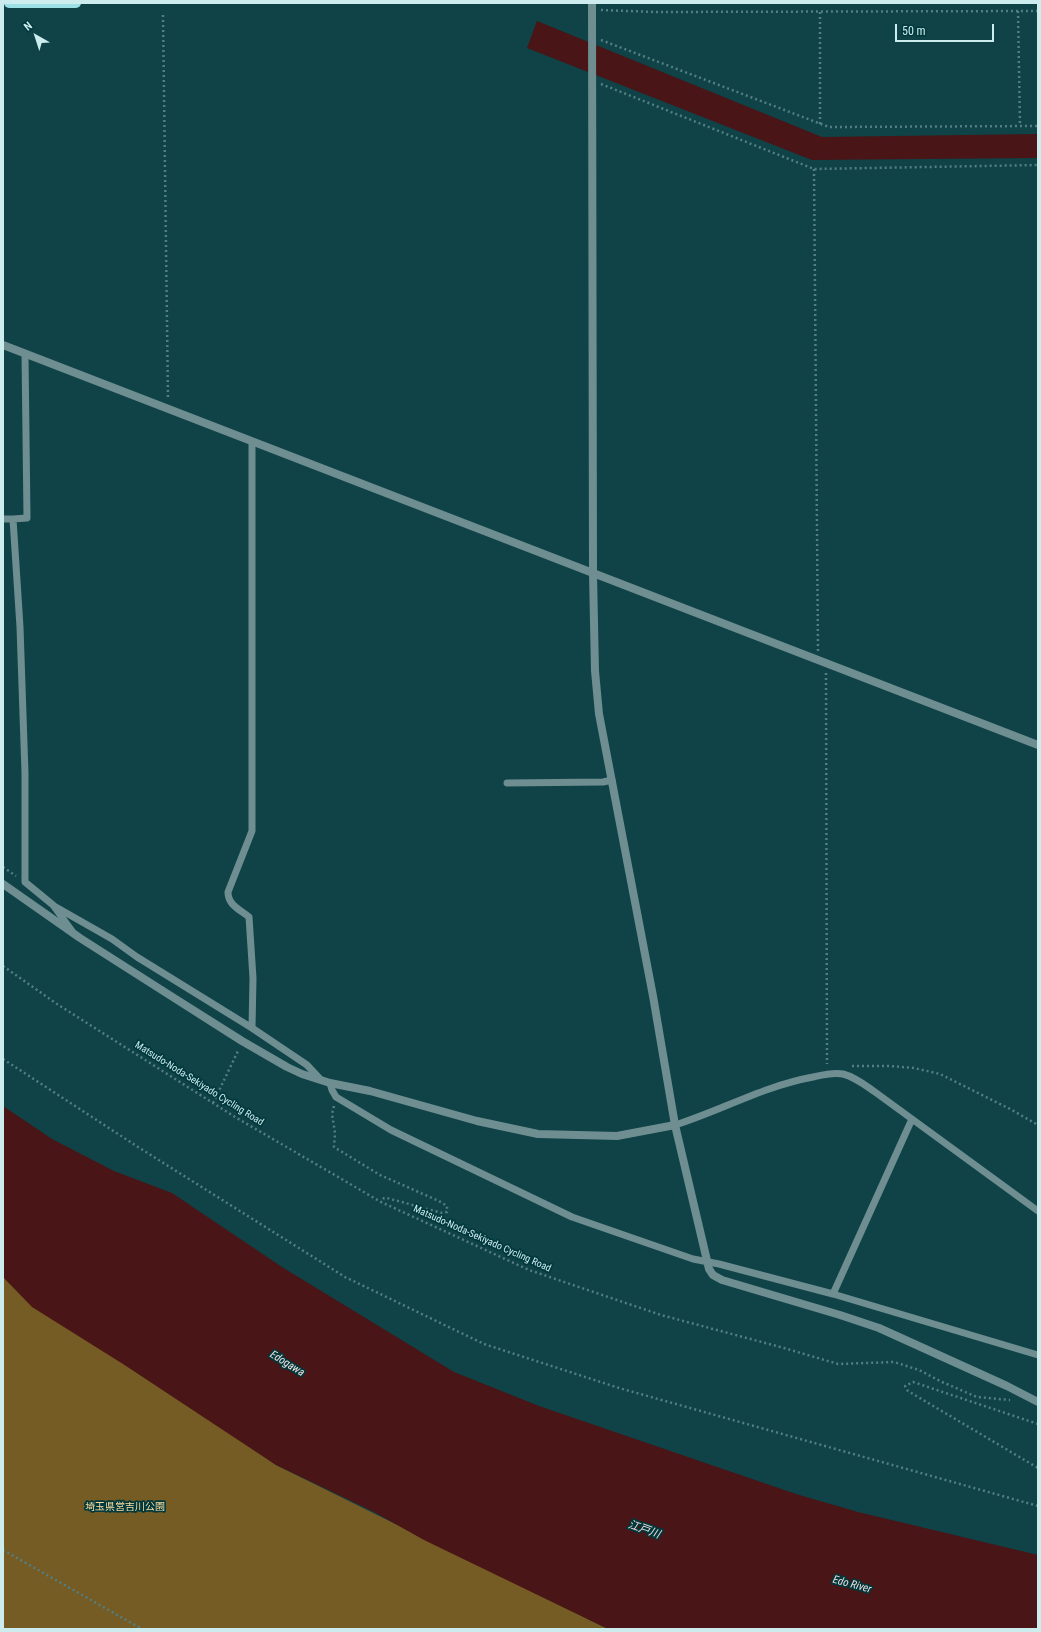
<!DOCTYPE html>
<html>
<head>
<meta charset="utf-8">
<style>
	body { margin:0 }
	#map { position:relative; width:1041px; height:1632px; overflow:hidden; background:#0f4347; font-family:"Roboto Condensed",sans-serif }
	canvas { display:block }
	.frame { position:absolute; inset:0; border:4px solid #ccecee; pointer-events:none }
	.north { position:absolute; left:16px; top:16px; width:40px; height:40px; -webkit-text-stroke:3px #00393d; paint-order:stroke; rotate:321deg; font-size:11px; font-weight:700; line-height:16px; text-align:center; color:#ccecee }
	.north::after { content:''; display:block; margin:auto; width:14px; height:18px; background:#ccecee; clip-path:polygon(50% 0,100% 100%,50% 72%,0 100%) }
	.scale { position:absolute; left:895px; top:24px; width:99px; height:18px; box-sizing:border-box; border:2px solid #ccecee; border-top:0; padding-left:5px; font-size:12px; line-height:14px; white-space:nowrap; color:#ccecee; -webkit-text-stroke:3px #00393d; paint-order:stroke }
</style>
</head>
<body>
<div id="map">
<canvas width="1041" height="1632"></canvas>
<div class="frame"></div>
<div class="north">N</div>
<div class="scale">50 m</div>
</div>
<script>
const ctx = document.querySelector('canvas').getContext('2d');
ctx.lineJoin = 'round';
function fillPath(path, color) { ctx.fillStyle = color; ctx.fill(path, 'evenodd'); }
function stroke(path, color, width, dash) { ctx.strokeStyle = color; ctx.lineWidth = width; ctx.lineCap = dash ? 'butt' : 'round'; ctx.setLineDash(dash || []); ctx.stroke(path); }
function drawText(font, color, halo, rows, align = 'center') {
  ctx.font = font + ' "Roboto Condensed","Noto Sans JP",sans-serif'; ctx.lineWidth = 3.5; ctx.setLineDash([]); ctx.textBaseline = 'middle'; ctx.strokeStyle = halo; ctx.fillStyle = color; for (const [text, x, y, turn = 0] of rows) {
    ctx.save(); ctx.translate(x, y); ctx.rotate((+turn || 0) * Math.PI / 180); ctx.textAlign = isNaN(turn) ? turn : align; if (halo) ctx.strokeText(text, 0, 0); ctx.fillText(text, 0, 0); ctx.restore();
  }
}
const green = new Path2D(`
	M3 1269 276 1465 608 1629H3Z`);
const water = new Path2D(`
	M537 21 822 137 1038 134V158L812 160 527 48Z
	M3 1106 52 1139 114 1171 172 1193 282 1267 454 1372 539 1406 796 1494 858 1512 1038 1555V1629H608L424 1540 374 1512 276 1465 123 1364 32 1307 3 1277Z`);
const path = new Path2D(`
	M601 10 655 12 1038 11
	M1018 11 1020 126
	M820 12V124
	M163 15 168 399
	M601 40 829 127 1038 126
	M601 84 814 169 1038 165
	M814 169 818 651
	M826 673 827 1064
	M3 867 16 876
	M3 966 57 1004 235 1117 381 1202 529 1270 661 1315 784 1348 838 1364 894 1362 919 1370 942 1382 977 1397 1010 1400
	M3 1059 138 1147 345 1277 484 1344 619 1388 1038 1506
	M852 1066H890L914 1068 940 1074 1012 1110 1038 1125
	M213 1103 239 1049
	M334 1106 332 1114 335 1133 334 1147 380 1175 439 1201 447 1206V1212L442 1213 387 1198H384L381 1202
	M1038 1424 913 1382 905 1386 908 1391 1038 1468
	M3 1550 142 1629`);
const service = new Path2D(`
	M3 519H13L20 627 25 773V882L53 905 72 931
	M13 519 27 518 25 354
	M507 783 603 782 612 780
	M54 906 112 939 137 957 252 1028 307 1065 320 1079
	M252 1028 253 978 249 917C239 909 228 905 228 892L252 831V442
	M330 1083 332 1090 336 1097 391 1130 572 1217 693 1259 719 1264 833 1294 1038 1355
	M675 1125C722 1110 764 1086 813 1077 822 1075 833 1072 843 1074 855 1077 865 1085 875 1092L1038 1211
	M833 1294 912 1119`);
const minor = new Path2D(`
	M3 345 1038 745
	M3 884 80 938 171 996 242 1041 287 1067 302 1074 330 1083 370 1091 477 1121 538 1134 617 1136 675 1125 709 1269 713 1275 722 1280 840 1315 879 1328 1007 1386 1038 1402`);
const tertiary = new Path2D(`
	M592 3 593 574 595 671 599 714 653 996 675 1125`);
const primary = new Path2D(`
	M9 3H76`);
const streetNames = [
	["Matsudo-Noda-Sekiyado Cycling Road",199,1084,32],
	["Matsudo-Noda-Sekiyado Cycling Road",482,1239,24]
];
const parkNames = [
	["埼玉県営吉川公園",125,1507]
];
const waterNames = [
	["Edogawa",287,1364,32],
	["江戸川",644,1530,19],
	["Edo River",852,1585,15]
];
fillPath(green, '#755b24');
fillPath(water, '#491516');
stroke(path, '#537f83', 2.5, [2, 3]);
stroke(service, '#6e8e91', 7);
stroke(minor, '#6e8e91', 8);
stroke(tertiary, '#6e8e91', 8);
stroke(primary, '#9ce0e5', 10);
drawText('10px', '#ccecee', '#00393d', streetNames);
drawText('10px', '#ffdd9e', '#00393d', parkNames);
drawText('italic 11px', '#f2dedc', '#00393d', waterNames);
</script>
</body>
</html>
